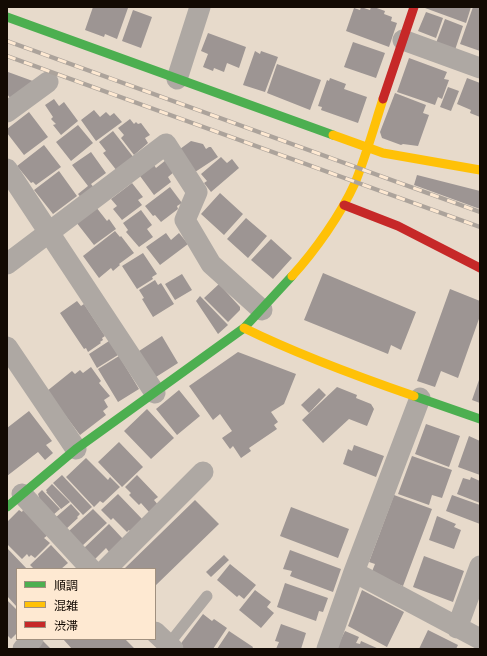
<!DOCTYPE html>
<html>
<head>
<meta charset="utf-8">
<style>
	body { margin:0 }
	#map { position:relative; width:487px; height:656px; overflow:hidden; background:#e7dacb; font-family:Mulish,"Noto Sans JP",sans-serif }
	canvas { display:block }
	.frame { position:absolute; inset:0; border:8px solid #130a03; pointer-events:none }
	.legend { position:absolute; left:16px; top:568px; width:140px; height:72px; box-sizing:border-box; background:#fee9d2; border:1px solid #a0907f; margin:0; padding:5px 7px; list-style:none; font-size:12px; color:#130a03 }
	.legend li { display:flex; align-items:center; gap:8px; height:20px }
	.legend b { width:20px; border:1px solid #a0907f }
</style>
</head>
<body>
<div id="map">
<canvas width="487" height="656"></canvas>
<div class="frame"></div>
<ul class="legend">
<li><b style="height:5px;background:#4caf50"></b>順調</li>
<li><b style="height:5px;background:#ffc107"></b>混雑</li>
<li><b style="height:5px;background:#c62828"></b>渋滞</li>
</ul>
</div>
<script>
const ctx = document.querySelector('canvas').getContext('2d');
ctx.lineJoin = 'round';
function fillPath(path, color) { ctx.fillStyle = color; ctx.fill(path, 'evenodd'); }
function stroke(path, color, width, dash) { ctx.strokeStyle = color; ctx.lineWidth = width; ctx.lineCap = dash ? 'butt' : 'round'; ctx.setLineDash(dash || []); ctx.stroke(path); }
const building = new Path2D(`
	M93 7H125L128 8 117 39 105 34 104 37 85 30Z
	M361 7 370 10 371 7H374L385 11 384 14 392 17 391 21 397 23 389 47 346 31 354 8 360 10Z
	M425 7H471L466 23 425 8Z
	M473 7H480V51L460 44Z
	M133 10 152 17 141 48 122 41Z
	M426 12 443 18 436 38 418 31Z
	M445 19 463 26 455 50 436 43Z
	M208 33 246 47 239 68 227 63 224 72 214 68 213 71 203 67 208 54 201 51Z
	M353 42 385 53 376 78 344 67Z
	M255 51 260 54 261 51 278 57 265 92 243 85Z
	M409 58 447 72 444 79 449 80 442 99 438 97 435 105 397 92Z
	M277 64 321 80 310 110 267 93Z
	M7 72H8L41 84 15 104 7 94Z
	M330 78 346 84 344 89 367 97 358 123 321 110 322 107 318 106 327 80 329 81Z
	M467 78 480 83V117L470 113 471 110 457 104Z
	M448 87 459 91 451 111 440 107Z
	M395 93 426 105 423 113 429 115 418 146 403 144 401 145 382 138 380 132Z
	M54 99 59 106 64 102 78 121 61 135 53 125 56 124 51 119 53 117 45 105Z
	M94 110 100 117 106 112 110 116 114 113 122 122 96 141 81 120Z
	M29 112 48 137 24 155 7 133V129Z
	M130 119 134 124 136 122 138 124 141 123 150 135 145 138 148 143 134 155 121 138 124 135 118 128Z
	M78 125 93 143 71 161 56 142Z
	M113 131 134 158 117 171 103 153 106 151 99 142Z
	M191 141 203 144 206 149 209 147H211L218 157 195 172 180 149Z
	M44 145 61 167 36 185 33 182 31 183 17 166Z
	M91 152 106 173 91 184 95 189 82 199 78 194 88 186 72 165Z
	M221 157 227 163 232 159 239 168 211 192 204 183 207 181 201 174Z
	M166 160 174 172 168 177 171 182 154 195 140 176 154 165 156 168Z
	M59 171 77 196 53 214 34 190Z
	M417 175 480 191V209L414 185Z
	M132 183 143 197 138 200 142 205 122 220 113 209 117 206 111 199Z
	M170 187 182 203 177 206 178 209 161 222 155 215 153 216 145 206Z
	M220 193 243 214 224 235 201 214Z
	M96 207 107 221 109 219 116 229 94 245 76 222Z
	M141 210 152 225 147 229 153 237 139 247 126 232 128 230 123 223Z
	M246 218 267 236 248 258 227 239Z
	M115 231 120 237 121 236 134 253 119 264 120 265 113 271 111 268 99 278 83 256Z
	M166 233 171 240 179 233 188 244 160 265 146 247Z
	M271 239 292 258 273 279 251 260Z
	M143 253 157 274 152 277 153 279 137 289 122 266Z
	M323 273 416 312 401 350 391 345 388 354 304 320Z
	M182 274 192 290 175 300 165 284Z
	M155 280 158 285 161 283 174 304 153 317 142 299 144 298 139 290Z
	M219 284 240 307V310L228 322 204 298Z
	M450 289 480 301V316L458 378 441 371 435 387 417 381Z
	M200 296 228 325 218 334 196 301Z
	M77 301 81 306 84 304 105 336 102 338 103 340 100 342 101 343 88 352 86 348 84 349 60 313Z
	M162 336 178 363 156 377 136 353Z
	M109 341 118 355 97 368 89 354Z
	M238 352 296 374 284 404 271 412 278 422 274 425 277 429 249 448 251 451 241 458 233 446 230 449 222 438 232 431 220 414 213 420 189 386Z
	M119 356 139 389 118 402 98 369Z
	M91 367 101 381 99 383 110 396 104 400 108 407 103 411 106 415 80 435 47 391 72 371 75 374 80 370 83 373Z
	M480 377V403L472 400Z
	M337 387 357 395 356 398 371 404 374 409 367 426 349 419 323 443 302 420Z
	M319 388 326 395 309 413 301 405Z
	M179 390 200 416 177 435 156 409Z
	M147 409 174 438 151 459 124 431Z
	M29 411 52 441 46 445 53 453 45 460 38 452 7 476V428Z
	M426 424 460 436 449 467 415 454Z
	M469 436 480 441V475L458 467Z
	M119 442 143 467 122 487 98 462Z
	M354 445 384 456 376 477 343 464 348 449 352 451Z
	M412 456 452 470 442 498 432 495 429 505 398 494Z
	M86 458 108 480 110 477 120 487 103 503 100 501 94 507 66 477Z
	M62 475 92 507 83 515 53 483Z
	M137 475 158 497 154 500 159 506 149 512 141 503 139 505 129 495 131 493 125 487Z
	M471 477 480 481V503L457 494 463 478 470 480Z
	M52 484 70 502 61 509 46 492H47L46 490Z
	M42 490 60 509 52 516 40 500 38 494Z
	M118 494 144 521 131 532 129 530 127 532 113 518 111 520 101 510Z
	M394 495 432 509 403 586 371 574 375 564 369 562Z
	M452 495 480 505V524L446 511Z
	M195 500 219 524 155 586V569H124Z
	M71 504 80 514 77 517 78 518 65 530 55 518Z
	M291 507 349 529 338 558 280 536Z
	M93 509 107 523 82 546 69 531Z
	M19 510 22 512 23 510 48 535 44 538 50 543 35 558 31 555 29 557 27 554 22 559 7 544V522Z
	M437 516 456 524 454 527 461 530 454 549 429 540Z
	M109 524 123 539 109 552 106 548 95 559 84 548Z
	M51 545 68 563 61 569H34L30 565Z
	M7 548 27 569H17V607L7 596Z
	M290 550 341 569 333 592 290 576 292 571 283 569Z
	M224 555 229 560 211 577 206 572Z
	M424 556 464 571 453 602 413 587Z
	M230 564 256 585 244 599 239 595 237 597 217 580Z
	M285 583 328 598 323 612 319 611 316 621 277 607Z
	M255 590 271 602 267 607 274 613 261 628 239 610Z
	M362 590 404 612 387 647 348 626Z
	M7 600 17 610V633L11 639 7 635Z
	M203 614 212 621 214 619 227 628 213 649H184L179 646Z
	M281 624 306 633 301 649H276L279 642 275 641Z
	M428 630 458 645 456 649H419Z
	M229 631 253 647 252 649H217Z
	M345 631 359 637 356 643 360 644 361 641 379 649H336Z
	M63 639H125L135 649H72Z
	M42 640 51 649H33Z`);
const lane = new Path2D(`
	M168 645 207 596`);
const street = new Path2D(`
	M403 40 480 68
	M177 79 200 7
	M7 112 48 82
	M7 169 155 393
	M7 264 166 144 197 192 185 220 211 264 262 310
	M7 347 76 449
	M22 494 91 569
	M106 569 203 472
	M354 572 480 639
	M457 628 480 566
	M155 632 173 649
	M23 649 33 639
	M327 649 354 572 420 398`);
const fast = new Path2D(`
	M7 17 333 135
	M414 396 480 419
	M7 507 76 449 244 328 292 276`);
const slow = new Path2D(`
	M333 135 383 153 480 170
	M292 276C315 251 341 214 355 183 366 156 374 127 383 99
	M244 328C299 355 356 376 414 396`);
const jam = new Path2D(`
	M383 99 414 7
	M344 205 398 226 480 268`);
const rail = new Path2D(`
	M7 41 480 212
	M7 56 480 227`);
fillPath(building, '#9d9593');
stroke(lane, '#aea8a3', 11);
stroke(street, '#aea8a3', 21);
stroke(fast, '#4caf50', 9);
stroke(slow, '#ffc107', 9);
stroke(jam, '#c62828', 9);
stroke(rail, '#aca39b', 4.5);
stroke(rail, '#fee9d2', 3, [9]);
</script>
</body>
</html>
